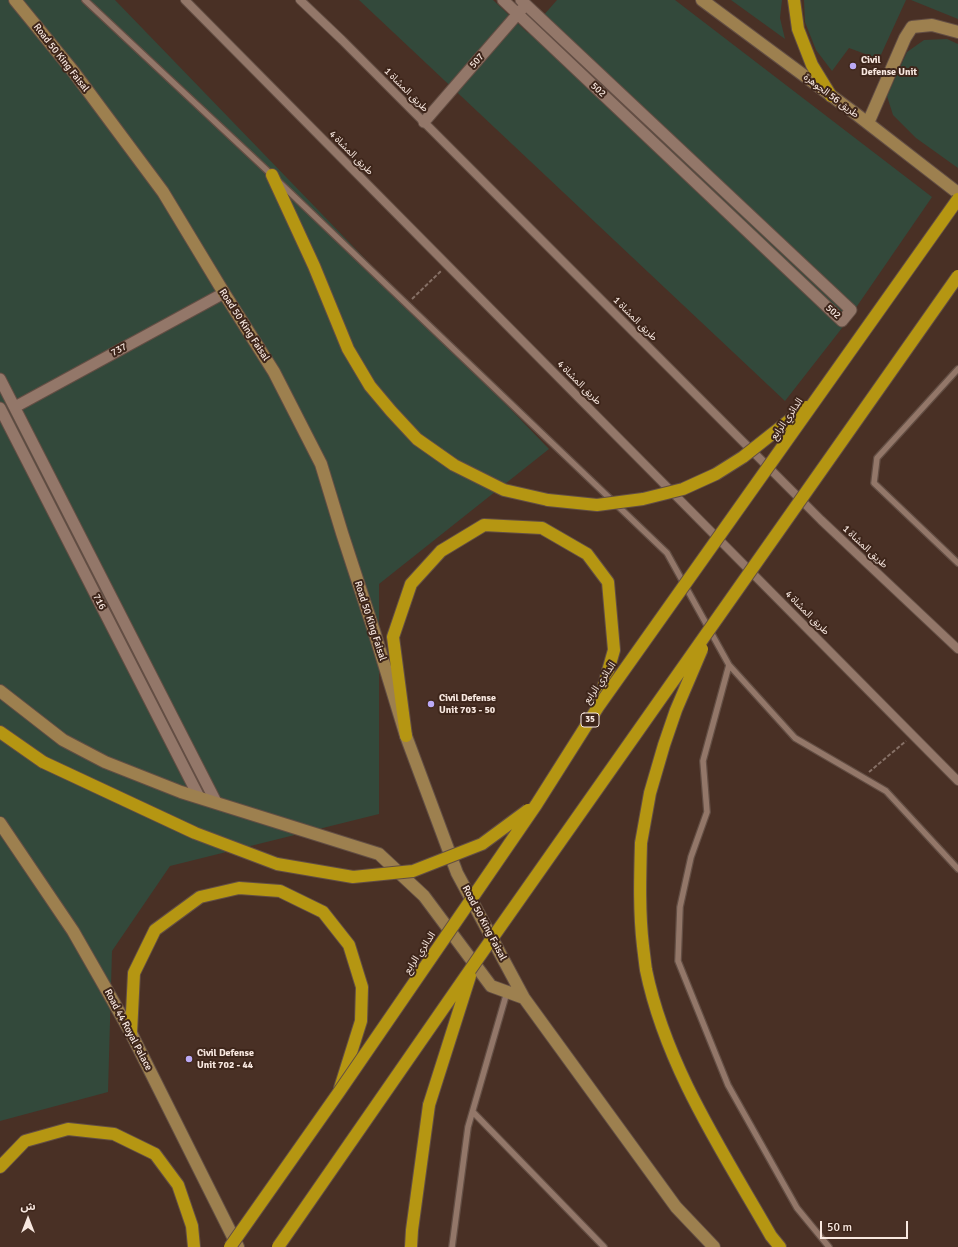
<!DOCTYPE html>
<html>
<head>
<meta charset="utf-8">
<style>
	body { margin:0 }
	#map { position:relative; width:958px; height:1247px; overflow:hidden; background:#493025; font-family:Signika,"Noto Sans Arabic",sans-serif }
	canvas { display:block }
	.north { position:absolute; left:8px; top:1199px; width:40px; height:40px; -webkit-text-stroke:3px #3e261b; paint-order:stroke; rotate:0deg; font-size:11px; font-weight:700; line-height:16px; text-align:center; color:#f8e8e0 }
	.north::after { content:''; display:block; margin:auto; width:14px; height:18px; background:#f8e8e0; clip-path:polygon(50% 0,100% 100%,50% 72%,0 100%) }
	.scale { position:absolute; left:820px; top:1221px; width:88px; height:18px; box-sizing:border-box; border:2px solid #f8e8e0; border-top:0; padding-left:5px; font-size:12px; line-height:14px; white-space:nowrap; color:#f8e8e0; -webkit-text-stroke:3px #3e261b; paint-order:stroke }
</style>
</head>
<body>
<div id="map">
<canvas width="958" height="1247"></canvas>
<div class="north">ش</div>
<div class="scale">50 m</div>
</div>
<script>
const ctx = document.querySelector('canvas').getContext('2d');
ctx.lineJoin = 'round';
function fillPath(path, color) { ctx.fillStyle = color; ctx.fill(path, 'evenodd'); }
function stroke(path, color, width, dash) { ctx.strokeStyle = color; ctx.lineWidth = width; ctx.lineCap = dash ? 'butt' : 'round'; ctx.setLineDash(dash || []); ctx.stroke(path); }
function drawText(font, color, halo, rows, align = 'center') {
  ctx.font = font + ' Signika,"Noto Sans Arabic",sans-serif'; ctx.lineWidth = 4; ctx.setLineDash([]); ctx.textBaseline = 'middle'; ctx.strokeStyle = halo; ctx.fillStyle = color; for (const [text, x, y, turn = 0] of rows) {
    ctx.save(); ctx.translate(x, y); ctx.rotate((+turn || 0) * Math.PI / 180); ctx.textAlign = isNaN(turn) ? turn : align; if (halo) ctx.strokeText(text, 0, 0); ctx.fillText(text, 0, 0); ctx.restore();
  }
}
const green = new Path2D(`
	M0 0H115L549 449 379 584V814L170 866 112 951 108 1092 0 1121Z
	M359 0H493L528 33 557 0H675L932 197 842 328 785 401Z
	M731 0H782L780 18 785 39Z
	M804 0H906L879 59 849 48 832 71 816 50 805 22Z
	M911 0H958V19Z
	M947 39 958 44V168L916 138 893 115 887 96 907 52 924 40Z`);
const path = new Path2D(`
	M412 299 441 271
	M869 772 906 741`);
const service = new Path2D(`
	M85 0 273 176
	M279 182 667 553 729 665
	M958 369 877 458 874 483 958 563
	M473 1112 604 1247
	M452 1247 468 1127 507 992
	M829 1247 797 1208 728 1085 678 961 680 907 691 857 707 812 703 761 729 665 795 738 886 791 958 869`);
const pedestrian = new Path2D(`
	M185 0 958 781
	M300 0 342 40 821 520 958 649`);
const minor = new Path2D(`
	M503 0 842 321 851 310 521 0
	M424 122 522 9
	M0 379 216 802
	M15 407 224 293
	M0 408 199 797`);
const secondary = new Path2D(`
	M15 0 73 71 163 192 224 293 274 372 321 464 342 533 374 631 406 736 457 873 524 998 676 1207 714 1247
	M702 0 856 114 958 193
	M868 123 905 38 912 27 932 25 958 32
	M0 691 63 740 105 762 181 792 379 854 424 896 491 986 524 998
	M0 823 73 931 109 994 131 1033 238 1247`);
const motorway = new Path2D(`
	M794 0 798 29 812 65 831 96
	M272 175 314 266 348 349 370 386 391 411 417 439 454 465 504 490 548 500
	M0 732 43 762
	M406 736 393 637 411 584 441 551 484 525 542 528 587 554 608 582 614 650 598 706
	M641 843C640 878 639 912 643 946 644 954 645 963 646 970 666 1067 723 1152 771 1236L780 1247
	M131 1033 134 973 155 930 200 897 239 888 280 891 323 912 349 945 362 987 361 1021 340 1088
	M0 1167 25 1141 68 1129 114 1134 155 1154 178 1185 192 1226 194 1247
	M411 1247 412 1230 429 1105`);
const motorwayBridge = new Path2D(`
	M548 500 597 505 643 499 683 489 716 474 743 457 806 407
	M43 762 195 833 277 864 353 877 413 871 482 844 528 810
	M641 843 650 793 664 745 676 710 702 649
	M429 1105 470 976
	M230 1247 339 1092 536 805 598 707 958 199
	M278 1247 479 957 958 276`);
const markers = [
	[853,66,4,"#bbaaf6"],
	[431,704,4,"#bbaaf6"],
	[189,1059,4,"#bbaaf6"]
];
const shields = [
	[590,720,18]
];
const shieldNames = [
	["35",590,720]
];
const streetNames = [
	["Road 50 King Faisal",61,58,52],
	["507",477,61,-49],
	["طريق المشاة 1",406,90,45],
	["502",598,90,43],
	["طريق 56 الجوهرة",831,96,37],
	["طريق المشاة 4",351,153,45],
	["502",833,312,41],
	["طريق المشاة 1",635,319,45],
	["Road 50 King Faisal",244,325,57],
	["737",119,350,-29],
	["طريق المشاة 4",579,383,45],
	["الدائري الرابع",787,419,-55],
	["طريق المشاة 1",865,547,43],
	["716",99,602,63],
	["طريق المشاة 4",807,613,45],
	["Road 50 King Faisal",370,621,72],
	["الدائري الرابع",600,683,-55],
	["Road 50 King Faisal",484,923,62],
	["الدائري الرابع",420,953,-56],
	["Road 44 Royal Palace",128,1030,62]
];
const poiNames = [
	["Civil",861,60],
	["Defense Unit",861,72],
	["Civil Defense",439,698],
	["Unit 703 - 50",439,710],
	["Civil Defense",197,1053],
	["Unit 702 - 44",197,1065]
];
fillPath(green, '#33493b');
stroke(service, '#634e44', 8);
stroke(pedestrian, '#634e44', 10);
stroke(minor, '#634e44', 13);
stroke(secondary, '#634e44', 14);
stroke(motorway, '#634e44', 14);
stroke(path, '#867066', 2, [4, 2]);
stroke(service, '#937769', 5.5);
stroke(pedestrian, '#937769', 8);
stroke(minor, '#937769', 11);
stroke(secondary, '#9d804f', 12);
stroke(motorway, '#b59612', 12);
stroke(motorwayBridge, '#634e44', 14, []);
stroke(motorwayBridge, '#b59612', 12);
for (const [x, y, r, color] of markers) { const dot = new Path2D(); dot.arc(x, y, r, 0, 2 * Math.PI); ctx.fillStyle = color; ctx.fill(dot); stroke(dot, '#3e261b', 1.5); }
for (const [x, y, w] of shields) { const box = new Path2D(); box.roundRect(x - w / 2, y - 7, w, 14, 3); ctx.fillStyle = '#3e261b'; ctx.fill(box); stroke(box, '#f8e8e0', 1); }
drawText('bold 9px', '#f8e8e0', null, shieldNames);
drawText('10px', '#f8e8e0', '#3e261b', streetNames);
drawText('bold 10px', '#f8e8e0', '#3e261b', poiNames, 'left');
</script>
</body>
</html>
